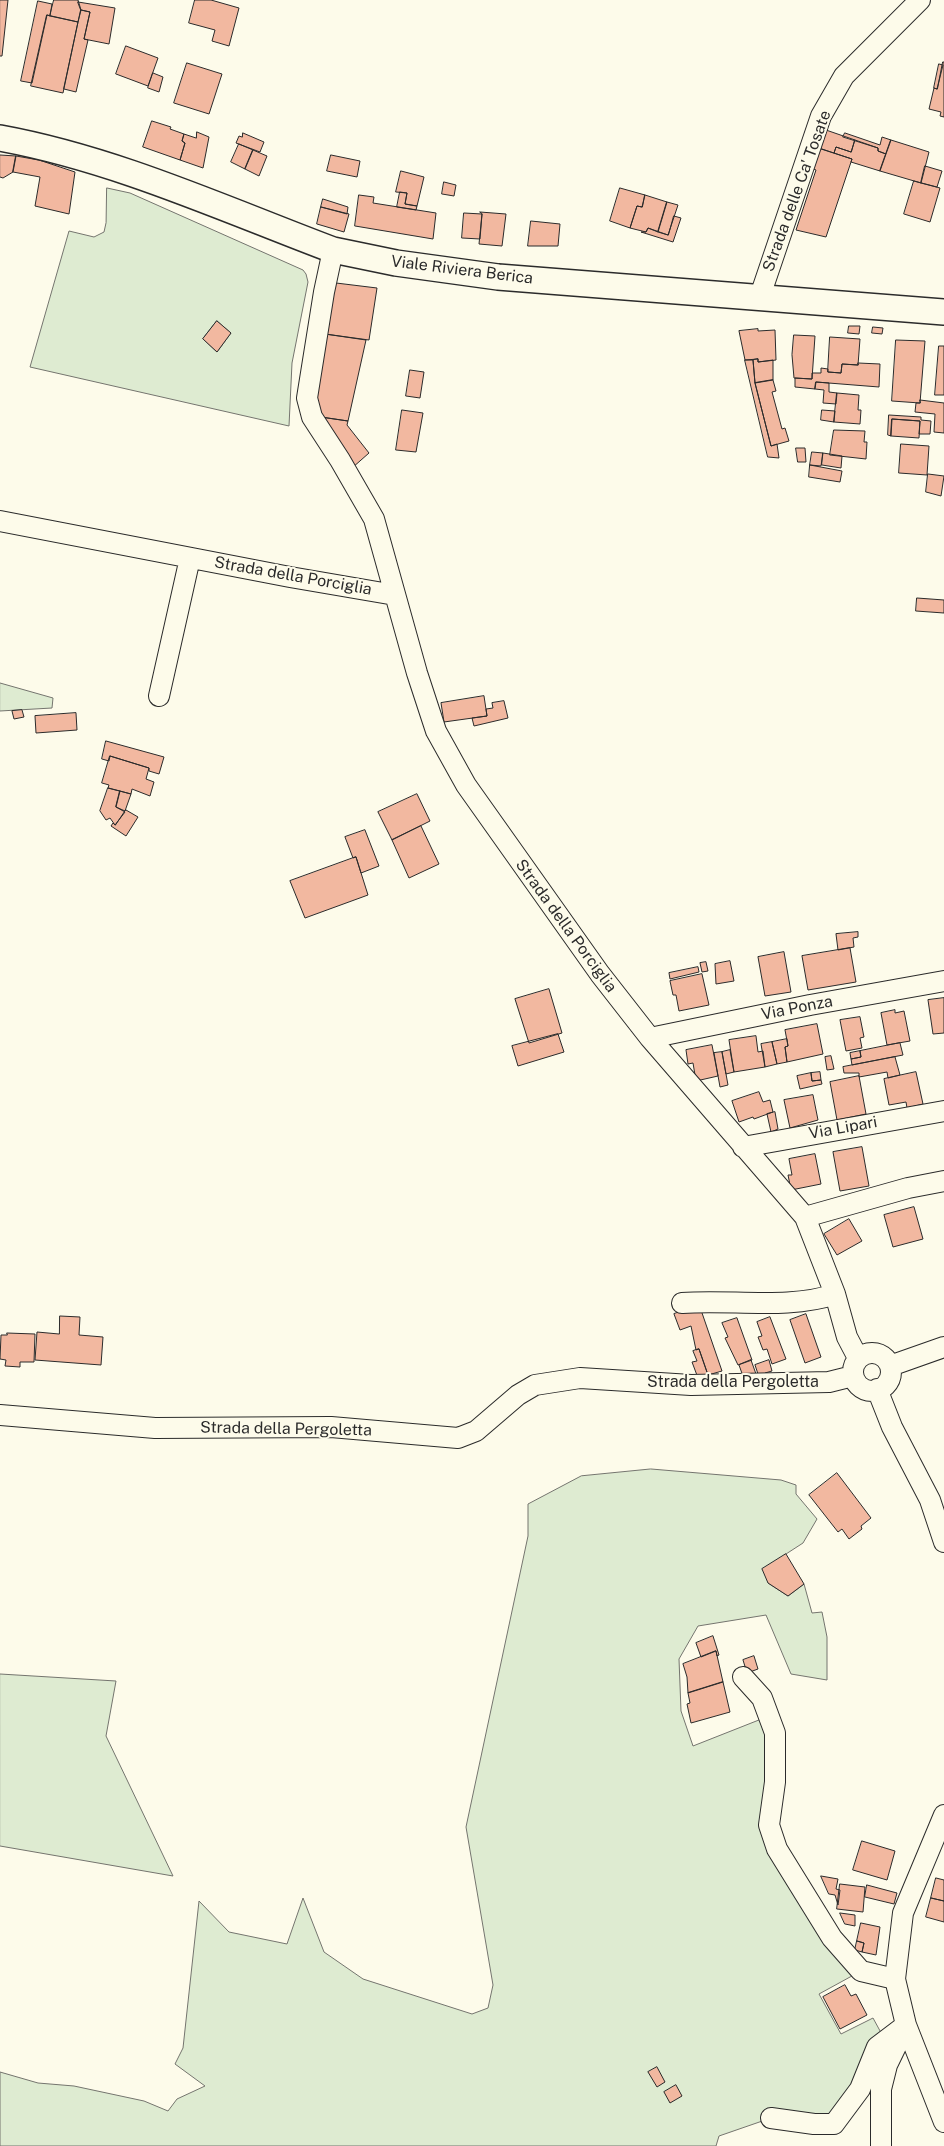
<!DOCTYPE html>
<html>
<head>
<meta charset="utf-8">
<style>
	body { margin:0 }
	canvas { display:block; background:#fdfbea }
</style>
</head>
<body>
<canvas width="944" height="2146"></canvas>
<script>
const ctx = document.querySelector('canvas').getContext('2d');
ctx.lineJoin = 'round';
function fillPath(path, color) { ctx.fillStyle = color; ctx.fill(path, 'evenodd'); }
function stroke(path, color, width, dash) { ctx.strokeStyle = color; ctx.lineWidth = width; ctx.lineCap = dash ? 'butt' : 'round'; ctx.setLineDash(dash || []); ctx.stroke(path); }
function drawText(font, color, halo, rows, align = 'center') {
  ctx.font = font + ' "Public Sans",sans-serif'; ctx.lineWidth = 4; ctx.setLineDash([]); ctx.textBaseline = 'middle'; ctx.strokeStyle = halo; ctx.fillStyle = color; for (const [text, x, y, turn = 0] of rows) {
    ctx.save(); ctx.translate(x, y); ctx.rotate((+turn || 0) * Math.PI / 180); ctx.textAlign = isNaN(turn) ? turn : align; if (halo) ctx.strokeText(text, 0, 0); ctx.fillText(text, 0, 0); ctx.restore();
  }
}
const green = new Path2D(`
	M107 188 130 193 303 270 306 274 308 282 292 363 289 426 30 367 69 231 94 237 104 232 106 223ZM217 321 231 333 217 352 203 339Z
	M0 683 53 698 52 708 0 711Z
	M651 1469 781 1480 796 1485V1494L817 1519 803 1543 786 1554 768 1583 788 1596 804 1584 812 1613 822 1612 827 1637V1680L791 1674 766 1615 698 1626 679 1659 681 1711 693 1746 769 1716V1825L861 1971 819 1994 841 2034 873 2018 885 2040 834 2124 771 2118 719 2136 716 2146H0V2072L38 2083 74 2086 144 2101 168 2111 177 2099 205 2086 175 2064 183 2048 199 1901 229 1932 287 1944 303 1898 324 1952 363 1979 472 2014 488 2008 493 1985 466 1827 528 1536V1504L581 1476Z
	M0 1674 116 1681 106 1736 173 1876 0 1846Z`);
const building = new Path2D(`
	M0 0H8L2 56H0Z
	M54 0H78L81 10 78 22 50 16Z
	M195 0H211L239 8 229 46 212 41 215 30 189 23Z
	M38 1 52 4 50 16 47 15 32 83 21 81Z
	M78 2 115 8 109 44 84 39 90 12 81 10Z
	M81 10 90 12 84 39 88 40 76 92 64 89Z
	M47 15 78 22 63 93 31 86Z
	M126 46 158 58 148 86 116 74Z
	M943 62H944V117L940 116 941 112 929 109 934 88 937 89Z
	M187 63 222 74 209 114 174 103Z
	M939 64 943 65 937 89 934 88Z
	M153 73 163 77 159 92 148 88Z
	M152 121 171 127 170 129 184 134 182 141 185 143 180 160 143 147Z
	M823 129 855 140 851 152 836 147 834 153 816 147Z
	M197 132 209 137 203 168 180 160 185 143 182 141 184 134 196 138Z
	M243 133 264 142 260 152 236 143 239 136 242 137Z
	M845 133 880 145 882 137 891 140 886 154 878 151V148L843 137Z
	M855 140 878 148V151L886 154 880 171 851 162 852 159 834 153 836 147 851 152Z
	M891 140 929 152 921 183 880 171Z
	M239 144 253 150 245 169 231 162Z
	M818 148 852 159 826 237 796 230 816 170 811 168Z
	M253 150 267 156 259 176 245 169Z
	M0 155 16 156 13 172 3 178 0 177Z
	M331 155 360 161 357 177 327 171Z
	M16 156 39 160 75 172 69 214 35 206 40 177 13 172Z
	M925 166 942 171 937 187 921 183Z
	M401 171 424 177 417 206 405 204 407 193 396 192Z
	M914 181 940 188 930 222 904 214Z
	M444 182 456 185 454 196 442 194Z
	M620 188 645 195 642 207 637 206 630 228 610 221Z
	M400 192 407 193 405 204 417 206 416 210 397 207Z
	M359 195 374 197 373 203 436 213 433 239 355 226Z
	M645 195 667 202 658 232 648 228 646 232 630 228 637 206 642 207Z
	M323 199 348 207 347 214 321 207Z
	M667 202 678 205 668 235 658 232Z
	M321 207 349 214 344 232 317 224Z
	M480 212 506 214 502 246 479 244 482 214Z
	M464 213 482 214 480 239 462 238Z
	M674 216 681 218 673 242 641 232H646L648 228 668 235Z
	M531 221 560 224 558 246H528Z
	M336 283 377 288 369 340 325 334Z
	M217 321 231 333 217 352 203 339Z
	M849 326H860L859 334 848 333Z
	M873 327 883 328 882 334 872 333Z
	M758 329V331L775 330 776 360 758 362V359L745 360 739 331Z
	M325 334 366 340 348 421 314 416Z
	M794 335 815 336 812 379 794 378 792 355Z
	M830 337 860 339 858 365 842 364 841 373 828 372Z
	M896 340 925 341 920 403 892 401Z
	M939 346H944V395H935Z
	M758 359V362L773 360V380L755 383 753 360Z
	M745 360H753L755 383 771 446 777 444 779 458 768 457Z
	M858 363 880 364 879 387 816 382 815 389 795 387V378L812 379V373H821V368L828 369V372L841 373 842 364 858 365Z
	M410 370 424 372 420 398 406 396Z
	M773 380 776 391 772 392 782 429 785 428 789 441 771 446 755 383Z
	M816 382 829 383V392L837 393 836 404 823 403 824 390 815 389Z
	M837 393 859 395 858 410H861L860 424 834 422Z
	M920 400 944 403V433L934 432 935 414 915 412 916 403H920Z
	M402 410 423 413 416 452 396 450Z
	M822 410 835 411 834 422 821 420Z
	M889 415 921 417V420L931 421 930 434H919L920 421 892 419 891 436 888 435Z
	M314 416 348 421 347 425 369 453 352 468Z
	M892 419 920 421 919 438 891 436Z
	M834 430 865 431 864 442H867L866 459 830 455Z
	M901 444 929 446 927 475 899 473Z
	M796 448H805L806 462H798Z
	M812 452 823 453 821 466 810 465Z
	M823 453 842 456 841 468 822 465Z
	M810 465 842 471 840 482 809 477Z
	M928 474 944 476 941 496 926 492Z
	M917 598 944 600V613L916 611Z
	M484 696 487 716 444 722 441 703Z
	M504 701 508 718 474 726 472 718 487 716 486 709 493 708 492 703Z
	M22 710 24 717 14 719 12 711Z
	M76 713 77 730 36 733 35 716Z
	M106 741 164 757 159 774 149 771V768L110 756 109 761 102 759Z
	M110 756 149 768 146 779 154 782 150 796 132 789 131 794 108 788 109 785 102 783Z
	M108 788 120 791 116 807 125 812 115 825 110 818 106 820 100 811Z
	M120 791 131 794 125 811 116 807Z
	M417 794 430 821 392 840 378 812Z
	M126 810 138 817 126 836 111 826 113 823 115 825Z
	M421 826 439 864 409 878 392 840Z
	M365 830 379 866 361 873 356 857 353 858 345 837Z
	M356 857 368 895 305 918 290 881Z
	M858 932V937L853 938 854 947 838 950 836 934Z
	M850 948 856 982 808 990 802 956Z
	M784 952 791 992 765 996 758 957Z
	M730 961 734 981 716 984 715 964Z
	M706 962 708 971 702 972 700 963Z
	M698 967 699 972 670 979 669 973Z
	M702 974 709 1005 679 1011 676 995H673L670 981Z
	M549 989 562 1033 529 1043 515 999Z
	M944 998V1033L933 1034 928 1000Z
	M895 1010V1013L904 1011 910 1041 887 1045 881 1013Z
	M860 1017 864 1037 860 1038 862 1048 846 1051 840 1020Z
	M817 1024 823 1054 787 1062 785 1047 788 1046 785 1030Z
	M558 1034 564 1052 518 1066 512 1046Z
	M756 1036 758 1052 763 1051 765 1067 734 1072 729 1040Z
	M787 1039 788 1046 785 1047 787 1062 777 1064 772 1042Z
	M772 1042 777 1064 765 1067 761 1044Z
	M900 1043 903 1055 852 1065 851 1059 861 1057 860 1051Z
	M712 1045 718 1076 696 1081 693 1063 688 1064 686 1050Z
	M730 1050 734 1072 726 1074 722 1052Z
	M860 1051 861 1057 851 1059 850 1053Z
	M722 1052 728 1085 720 1087 714 1053Z
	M831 1056 834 1069 827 1070 825 1057Z
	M895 1057 900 1075 888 1078 887 1072 859 1077V1073H844L843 1067Z
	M820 1072 821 1080 812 1081 811 1073Z
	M916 1072 923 1104 907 1108 906 1102 889 1105 884 1079Z
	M811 1073 812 1081 821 1080 822 1084 800 1089 797 1076Z
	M859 1076 866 1114 837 1120 830 1082Z
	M759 1092 763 1102 770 1100 773 1112 754 1119 753 1117 739 1122 732 1101Z
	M813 1095 818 1120 790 1128 784 1100Z
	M775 1112 778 1129 771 1132 767 1114Z
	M862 1147 869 1186 840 1191 833 1152Z
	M815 1154 821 1184 791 1190 788 1175H792L789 1159Z
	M914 1207 923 1239 893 1247 884 1215Z
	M849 1219 862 1241 837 1255 824 1234Z
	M693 1307 701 1310 722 1371 708 1375 699 1349 696 1350 691 1326 680 1330 674 1314Z
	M806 1314 821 1357 805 1363 790 1320Z
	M60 1316 80 1317 79 1335 103 1337 101 1365 35 1360 37 1332 59 1334Z
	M770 1317 786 1359 772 1364 767 1349 763 1350 758 1337 762 1336 757 1322Z
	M737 1318 752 1360 738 1365 725 1338 728 1337 722 1323Z
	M7 1333 35 1334 34 1362H20V1367L5 1366 6 1360 0 1359 1 1335H7Z
	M699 1349 708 1375 698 1378 692 1362 697 1361 693 1351Z
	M751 1360 756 1374 744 1379 739 1365Z
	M769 1360 772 1371 765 1373 766 1378 760 1380 755 1365Z
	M837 1473 871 1518 861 1526 862 1529 849 1539 842 1529 838 1532 809 1495Z
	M786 1554 804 1584 788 1596 768 1583 762 1569Z
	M713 1636 719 1655 717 1656 716 1651 701 1657 696 1643Z
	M716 1651 723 1682 688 1693 687 1677 683 1664Z
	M754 1656 758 1669 747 1673 743 1660Z
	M723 1682 730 1712 691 1723 687 1704 690 1703 688 1693Z
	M862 1841 895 1851 887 1880 853 1870Z
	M821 1876 838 1879 836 1889 840 1890 838 1905 835 1895 829 1894Z
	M936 1878 944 1880V1901L931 1898Z
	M840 1884 865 1887 863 1912 837 1909Z
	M867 1885 897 1893 894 1904 865 1897Z
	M931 1898 944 1901V1922L926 1917Z
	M840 1913 855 1915V1926L845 1924Z
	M861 1923 880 1927 876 1955 862 1952 864 1943 857 1941Z
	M857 1941 864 1943 862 1952 855 1950Z
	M845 1985 851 1996 856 1994 867 2015 840 2029 823 1997Z
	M657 2067 665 2082 657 2087 648 2072Z
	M676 2085 682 2096 670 2103 664 2092Z`);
const minor = new Path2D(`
	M333 250 324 292 307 398 312 417 340 460 374 519 417 673 436 731 466 785 600 974 650 1038 805 1217 835 1294 847 1337 858 1358
	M760 296 821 116 844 76 920 0
	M0 521 290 577 395 595
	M159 696 190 558
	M650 1038 810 1005 944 981
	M743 1147 944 1111
	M805 1217 908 1188 944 1181
	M682 1303C729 1299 790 1310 835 1294
	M853 1372a19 19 0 1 1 38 0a19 19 0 1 1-38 0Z
	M890 1366 944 1347
	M877 1389 892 1427 930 1500 944 1542
	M0 1415 155 1428 331 1427 458 1438 476 1431 518 1395 535 1385 580 1378 691 1385 829 1382 853 1376
	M743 1677 762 1698 775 1733V1782L769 1825 777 1849 832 1938 861 1971 895 1979
	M944 1815 903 1913 895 1979 906 2025 944 2122
	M771 2118 814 2124H834L860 2089 877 2047 906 2025
	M881 2146V2089L887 2065 905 2028`);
const major = new Path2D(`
	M0 138C115 159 224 209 333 250L396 263 498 277 944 312`);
const streetNames = [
	["Strada delle Ca' Tosate",797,191,-70],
	["Viale Riviera Berica",462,270,7],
	["Strada della Porciglia",293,576,10],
	["Strada della Porciglia",566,926,54],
	["Via Ponza",797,1008,-11],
	["Via Lipari",843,1128,-10],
	["Strada della Pergoletta",733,1382],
	["Strada della Pergoletta",286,1429,1]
];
fillPath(green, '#deebd1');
stroke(green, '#74746e', 1);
fillPath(building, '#f2b8a0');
stroke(building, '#2b2b2b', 1);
stroke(minor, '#2b2b2b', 22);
stroke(major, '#2b2b2b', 28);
stroke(minor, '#fdfbea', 20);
stroke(major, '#fdfbea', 25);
drawText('16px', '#2b2b2b', '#fdfbea', streetNames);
</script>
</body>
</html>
